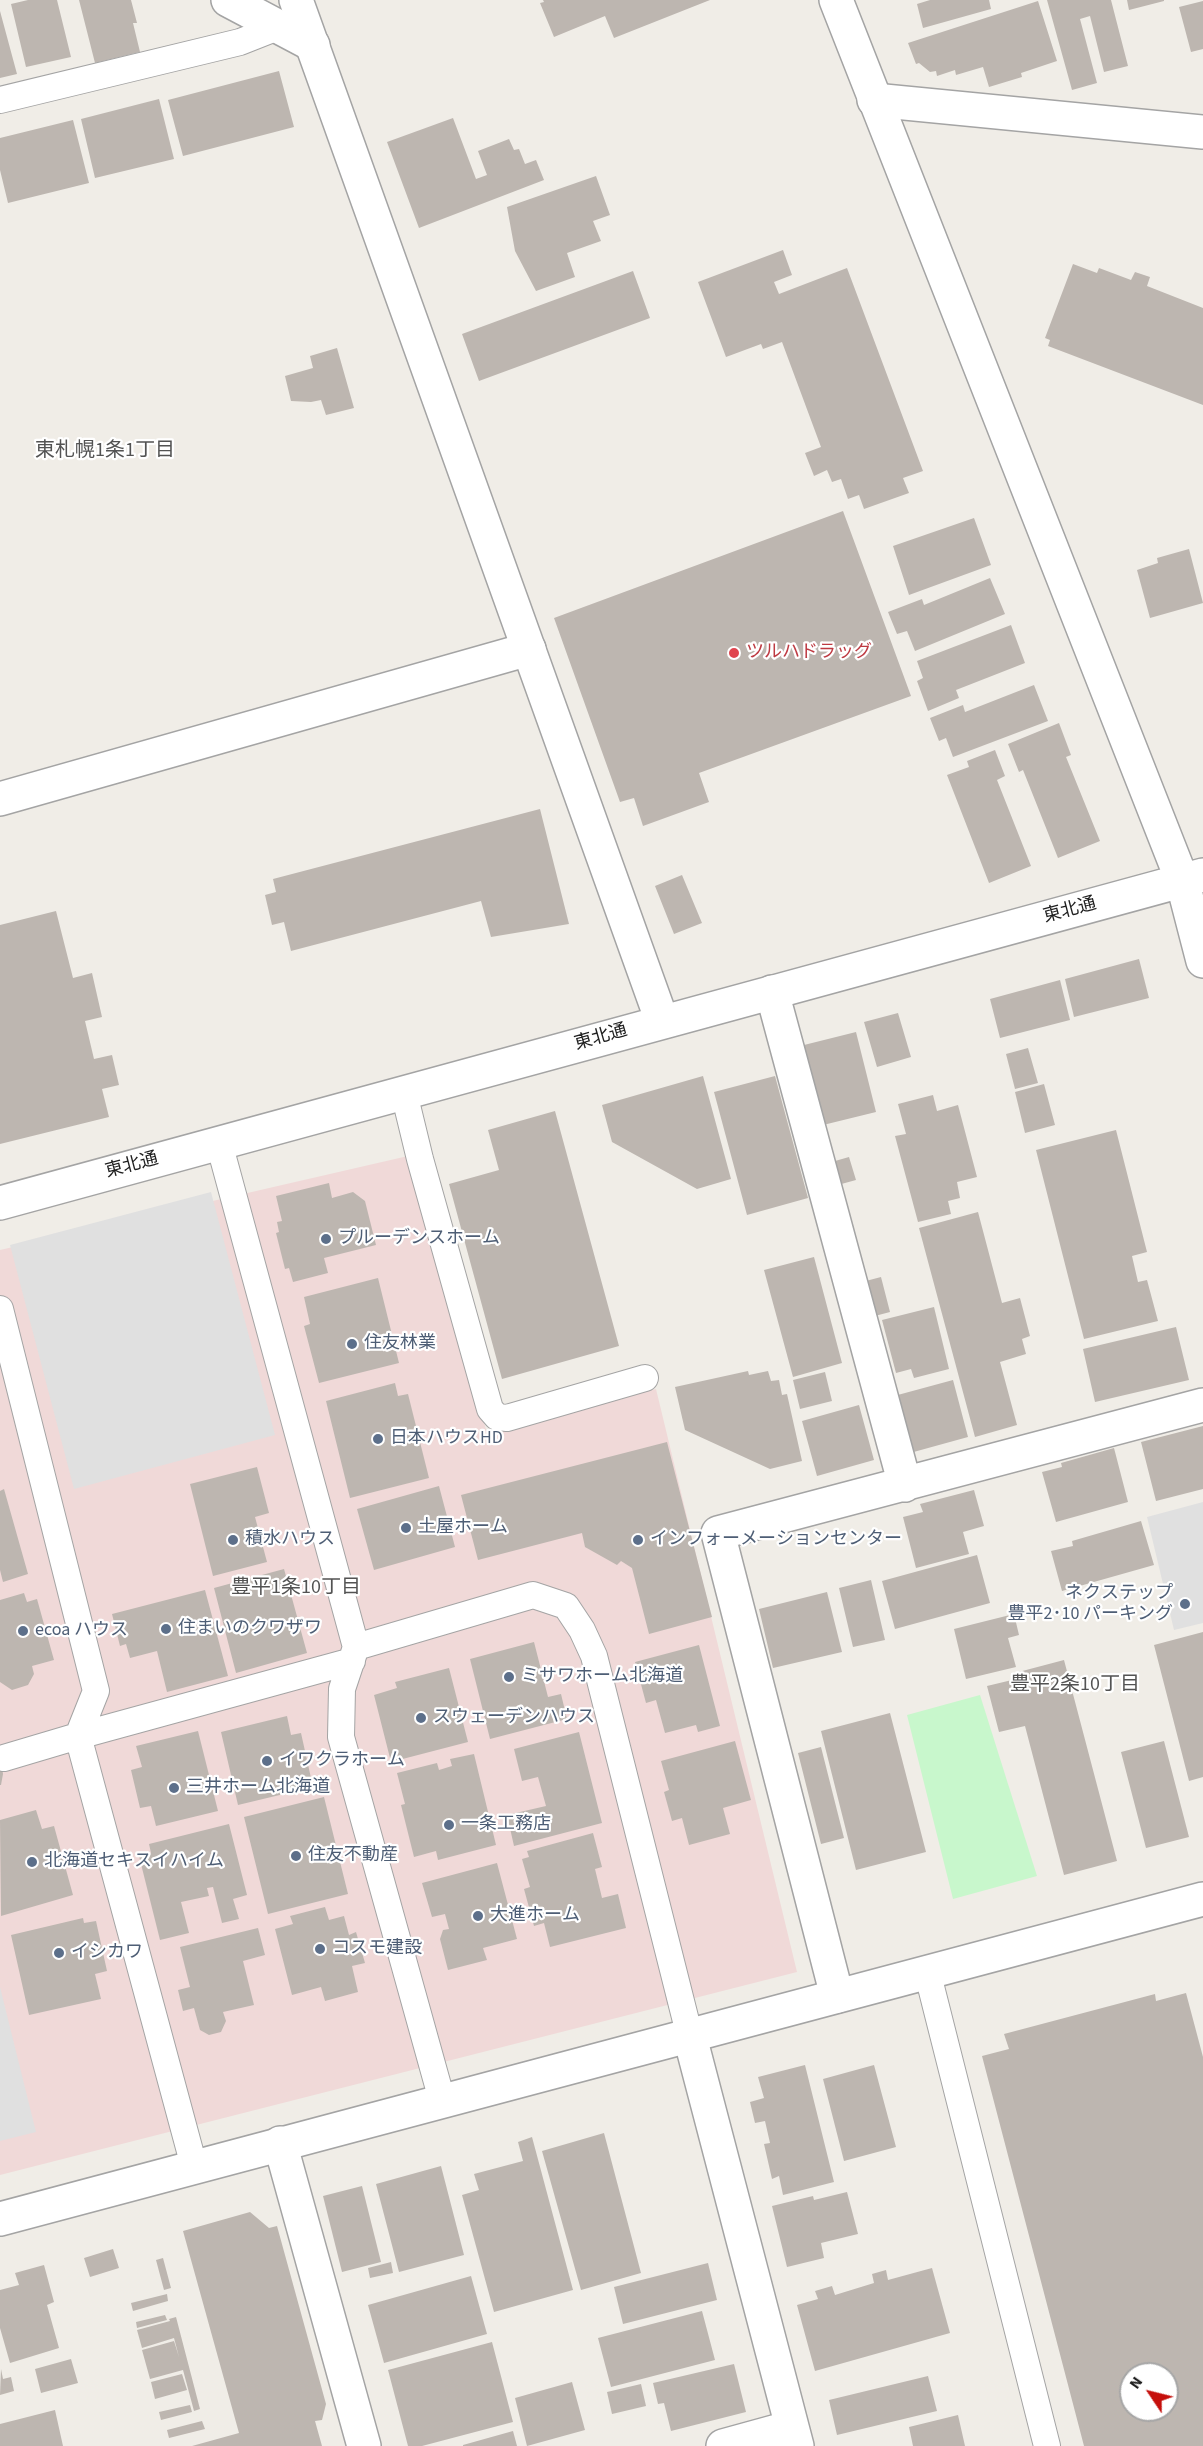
<!DOCTYPE html>
<html>
<head>
<meta charset="utf-8">
<style>
	body { margin:0 }
	#map { position:relative; width:1203px; height:2446px; overflow:hidden; background:#f0ede7; font-family:"Source Sans 3",sans-serif }
	canvas { display:block }
	.north { position:absolute; left:1119px; top:2362px; width:60px; height:60px; box-sizing:border-box; background:#fff; border:2px solid #a6a6a6; border-radius:50%; rotate:305deg; font-size:16px; font-weight:700; line-height:24px; text-align:center; color:#202020 }
	.north::after { content:''; display:block; margin:auto; width:21px; height:27px; background:#c50f0b; clip-path:polygon(50% 0,100% 100%,50% 72%,0 100%) }
</style>
</head>
<body>
<div id="map">
<canvas width="1203" height="2446"></canvas>
<div class="north">N</div>
</div>
<script>
const ctx = document.querySelector('canvas').getContext('2d');
ctx.lineJoin = 'round';
function fillPath(path, color) { ctx.fillStyle = color; ctx.fill(path, 'evenodd'); }
function stroke(path, color, width, dash) { ctx.strokeStyle = color; ctx.lineWidth = width; ctx.lineCap = dash ? 'butt' : 'round'; ctx.setLineDash(dash || []); ctx.stroke(path); }
function drawText(font, color, halo, rows, align = 'center') {
  ctx.font = font + ' "Source Sans 3","Noto Sans JP",sans-serif'; ctx.lineWidth = 4.5; ctx.setLineDash([]); ctx.textBaseline = 'middle'; ctx.strokeStyle = halo; ctx.fillStyle = color; for (const [text, x, y, turn = 0] of rows) {
    ctx.save(); ctx.translate(x, y); ctx.rotate((+turn || 0) * Math.PI / 180); ctx.textAlign = isNaN(turn) ? turn : align; if (halo) ctx.strokeText(text, 0, 0); ctx.fillText(text, 0, 0); ctx.restore();
  }
}
const commercial = new Path2D(`
	M408 1156 487 1433 656 1389 797 1972 0 2175V1250Z`);
const park = new Path2D(`
	M980 1695 1037 1876 953 1899 907 1715Z`);
const parking = new Path2D(`
	M211 1192 275 1435 74 1489 10 1245Z
	M1203 1502V1623L1174 1630 1147 1517Z
	M0 1987 36 2132 0 2141Z`);
const building = new Path2D(`
	M28 0H57L71 57 26 67 11 4Z
	M79 0H131L137 23H133L140 52 95 63Z
	M543 0H710L614 38 605 16 554 37 540 3 544 2Z
	M930 0H989L991 9 923 28 917 4Z
	M1047 0H1111L1128 66 1104 72 1090 16 1080 19 1097 83 1072 90Z
	M1127 0H1164V1L1129 10Z
	M1038 1 1057 61 1021 73 1022 77 989 87 983 67 956 75 955 70 937 76 936 71 930 72 919 63 916 64 908 43Z
	M1203 1V49L1191 52 1179 7Z
	M0 11 17 74 0 78Z
	M279 71 294 127 183 156 168 100Z
	M159 99 174 159 95 178 81 119Z
	M453 118 476 179 487 175 478 151 509 139 514 150 519 149 525 164 536 160 544 180 419 228 387 142Z
	M73 120 89 183 8 203 0 170V138Z
	M596 176 610 215 593 221 601 241 567 253 575 277 536 291 515 251 507 207Z
	M783 250 792 275 774 282 779 294 847 268 923 471 903 478 909 493 864 509 859 495 848 499 841 479 832 482 827 470 814 476 805 453 821 447 782 342 763 349 761 344 726 357 698 282Z
	M1073 264 1097 273 1099 268 1131 280 1135 272 1150 277 1147 286 1203 308V405L1048 346 1050 340 1045 338Z
	M633 271 650 318 479 381 462 334Z
	M337 348 354 408 326 415 321 400 311 402 291 401 285 376 313 368 310 356Z
	M843 511 911 696 699 773 709 802 643 826 634 798 620 802 554 618Z
	M974 518 991 565 909 595 893 546Z
	M1189 549 1203 603 1150 618 1137 570 1158 563 1157 558Z
	M990 578 1005 614 915 651 907 631 897 634 888 612 922 599 924 605Z
	M1011 625 1025 663 956 690 959 698 928 711 917 681 923 678 917 661Z
	M1034 685 1048 721 953 757 946 738 939 741 930 718 963 705 965 712Z
	M1059 723 1071 755 1066 757 1100 841 1058 858 1023 770 1019 772 1008 744Z
	M995 750 1005 776 997 780 1031 866 989 883 947 775 969 767 967 761Z
	M540 809 569 924 491 937 481 901 291 951 284 922 272 925 265 895 276 892 273 879Z
	M682 875 702 923 674 934 655 886Z
	M56 911 73 978 92 973 102 1017 85 1021 94 1059 112 1055 119 1085 102 1089 109 1117 0 1144V925Z
	M1139 959 1149 998 1074 1017 1065 979Z
	M1060 980 1070 1020 1000 1038 990 999Z
	M898 1013 911 1057 877 1067 864 1022Z
	M856 1032 876 1112 819 1126 800 1046Z
	M1028 1048 1038 1083 1015 1089 1006 1054Z
	M703 1076 731 1179 697 1189 612 1142 602 1105Z
	M775 1076 808 1198 747 1215 714 1092Z
	M1044 1084 1055 1125 1025 1133 1015 1092Z
	M933 1095 937 1111 958 1105 977 1177 957 1182 960 1198 948 1201 951 1214 918 1222 895 1136 906 1134 898 1104Z
	M555 1111 619 1346 502 1379 449 1184 499 1170 488 1130Z
	M1116 1130 1147 1252 1132 1256 1138 1282 1147 1280 1158 1321 1084 1339 1036 1150Z
	M849 1157 856 1180 834 1186 828 1163Z
	M329 1183 332 1198 353 1192 365 1201 376 1245 324 1258 328 1273 293 1282 289 1268 285 1269 276 1233 279 1232 277 1222 282 1221 276 1196Z
	M978 1212 1002 1303 1020 1298 1030 1336 1022 1339 1026 1354 1000 1362 1017 1425 975 1437 919 1228Z
	M814 1257 842 1363 793 1377 764 1270Z
	M881 1277 890 1312 871 1317 862 1282Z
	M378 1278 399 1363 319 1383 304 1326 310 1324 304 1297Z
	M934 1307 949 1369 914 1378 911 1369 896 1373 882 1320Z
	M1176 1327 1189 1380 1095 1402 1083 1349Z
	M748 1371 749 1375 768 1371 771 1381 779 1380 782 1395 787 1394 802 1461 770 1469 685 1430 675 1387Z
	M825 1372 832 1401 800 1409 793 1380Z
	M953 1380 968 1437 910 1453 894 1396Z
	M395 1383 398 1396 408 1394 429 1478 350 1498 326 1401Z
	M859 1405 874 1460 817 1476 802 1421Z
	M1203 1426V1489L1156 1501 1141 1442Z
	M667 1442 712 1617 649 1634 632 1568 621 1561 617 1565 585 1547 582 1533 478 1560 461 1495Z
	M1114 1448 1128 1502 1056 1522 1042 1472 1062 1467 1061 1463Z
	M257 1467 269 1513 255 1517 267 1562 213 1576 190 1484Z
	M439 1486 455 1547 374 1570 357 1509Z
	M4 1489 28 1574 3 1582 0 1570V1491Z
	M974 1490 984 1526 963 1532 969 1554 916 1568 903 1517 923 1512 920 1504Z
	M1141 1521 1154 1565 1062 1591 1051 1551 1073 1546 1072 1541Z
	M977 1555 990 1603 895 1629 882 1581Z
	M284 1569 307 1653 236 1673 214 1588Z
	M871 1580 885 1640 853 1647 839 1588Z
	M205 1590 228 1676 167 1692 157 1651 130 1658 126 1644 120 1646 112 1614Z
	M827 1592 842 1652 773 1668 759 1609Z
	M24 1593 27 1602 37 1599 54 1660 32 1666 34 1674 28 1685 12 1690 0 1682V1600Z
	M1014 1614 1019 1635 1008 1638 1016 1667 966 1679 954 1629Z
	M1203 1632V1777L1189 1781 1154 1645Z
	M534 1642 548 1697 561 1694 567 1719 490 1739 470 1659Z
	M699 1645 720 1726 698 1732 696 1725 665 1733 656 1700 646 1703 635 1662Z
	M1064 1660 1117 1861 1064 1875 1025 1726 999 1732 987 1686 1012 1680 1011 1674Z
	M449 1668 468 1742 391 1762 374 1695 397 1688 395 1682Z
	M890 1713 926 1852 856 1870 821 1731Z
	M287 1716 291 1735 301 1733 313 1787 238 1805 221 1732Z
	M198 1731 218 1811 156 1826 151 1806 140 1808 131 1770 142 1767 136 1746Z
	M579 1732 602 1823 514 1846 507 1815 546 1806 538 1777 522 1781 514 1749Z
	M735 1741 751 1800 723 1808 730 1834 689 1845 682 1818 672 1821 664 1792 669 1790 661 1761Z
	M1164 1741 1189 1837 1146 1848 1121 1752Z
	M821 1747 844 1838 821 1844 798 1753Z
	M474 1754 496 1845 438 1860 436 1851 414 1857 401 1805 405 1804 397 1773 437 1763 439 1770 452 1766 450 1759Z
	M0 1755 3 1774 1 1785H0Z
	M324 1797 348 1894 268 1914 244 1817Z
	M36 1810 42 1829 54 1826 73 1895 1 1916 0 1820Z
	M229 1824 247 1895 233 1899 239 1919 222 1923 213 1887 207 1888 209 1896 181 1902 189 1933 160 1940 139 1856 151 1853 149 1844Z
	M593 1833 602 1867 595 1869 602 1898 618 1894 626 1928 550 1947 544 1923 534 1926 524 1889 530 1887 522 1859 529 1857 527 1851Z
	M497 1863 517 1939 483 1948 487 1960 448 1970 440 1939 443 1930 449 1929 445 1914 432 1917 422 1883Z
	M325 1907 329 1920 344 1916 349 1935 356 1932 365 1963 352 1966 358 1992 325 2001 321 1987 292 1995 275 1929 293 1924 290 1916Z
	M83 1918 84 1923 96 1921 107 1971 95 1974 101 1999 29 2015 11 1935Z
	M258 1928 265 1955 243 1961 254 2005 223 2012 226 2021 221 2032 209 2035 200 2030 194 2008 183 2011 178 1990 190 1987 180 1947Z
	M1186 1993 1203 2057V2446H1084L982 2056 1009 2049 1004 2034 1155 1994 1156 2001ZM1131 2374H1167V2410H1131Z
	M805 2065 834 2182 783 2195 779 2176 772 2179 764 2144 770 2143 765 2121 755 2123 750 2102 764 2098 758 2077Z
	M874 2065 896 2147 844 2161 823 2079Z
	M604 2133 641 2273 581 2290 542 2151Z
	M532 2137 573 2290 494 2312 462 2195 479 2190 474 2174 523 2161 518 2142Z
	M441 2166 464 2255 399 2272 376 2184Z
	M362 2186 381 2262 342 2272 323 2196Z
	M847 2192 858 2234 821 2243 824 2258 787 2267 772 2206 813 2196 814 2200Z
	M250 2212 269 2228 277 2226 326 2404 322 2420 315 2421 322 2446H192L239 2433 183 2231Z
	M113 2249 119 2268 90 2277 84 2258Z
	M163 2258 171 2288 164 2290 156 2260Z
	M391 2262 393 2273 370 2278 368 2268Z
	M708 2263 717 2300 623 2324 614 2287Z
	M44 2265 54 2302 47 2305 59 2348 10 2363 0 2328V2290L19 2285 15 2273Z
	M932 2268 950 2333 815 2371 797 2305 818 2299 815 2291 832 2286 835 2295 874 2283 872 2274 886 2270 888 2280Z
	M471 2276 487 2334 384 2363 368 2305Z
	M167 2294 168 2301 133 2311 131 2303Z
	M702 2311 715 2360 611 2387 598 2338Z
	M165 2315 167 2320 137 2328 136 2322Z
	M176 2317 200 2409 194 2411 183 2370 150 2379 142 2350 174 2341 179 2357 174 2338 142 2348 137 2330 170 2321 169 2319Z
	M492 2342 513 2422 422 2446H408L388 2370Z
	M71 2359 78 2383 41 2393 35 2369Z
	M734 2364 746 2412 671 2431 664 2403 658 2404 653 2383Z
	M1 2369 3 2379 11 2377 14 2391 0 2395Z
	M182 2374 187 2390 155 2399 151 2382Z
	M928 2376 937 2411 837 2435 829 2400Z
	M572 2382 585 2430 527 2446 515 2398Z
	M641 2384 646 2406 612 2414 607 2392Z
	M190 2405 192 2412 161 2420 159 2412Z
	M55 2410 63 2446H0V2424Z
	M958 2415 965 2446H913L909 2427Z
	M202 2421 205 2429 169 2438 167 2430Z
	M513 2431 517 2446H463V2445Z`);
const service = new Path2D(`
	M0 100 240 42 278 27
	M404 1093 420 1159 490 1409 497 1417 507 1418 645 1378
	M219 1143 356 1647 342 1689 341 1737 442 2100
	M0 1309 96 1691 78 1736 194 2166
	M356 1647 533 1595 566 1606 582 1630 594 1656 690 2037
	M4 1758 78 1736 352 1661
	M927 1971 1047 2446`);
const minor = new Path2D(`
	M228 0 313 45
	M874 100 1203 132
	M0 799 529 649
	M772 992 905 1485
	M837 1996 718 1533 1203 1405
	M690 2037 797 2446
	M280 2143 364 2446
	M723 2446 792 2427`);
const tertiary = new Path2D(`
	M296 0 662 1021
	M836 0 1182 880 1203 961
	M0 1203 1203 875
	M0 2219 1203 1899`);
const markers = [
	[734,653,6,"#e0444e"],
	[326,1239,6,"#5c6f8a"],
	[352,1344,6,"#5c6f8a"],
	[378,1439,6,"#5c6f8a"],
	[406,1528,6,"#5c6f8a"],
	[233,1540,6,"#5c6f8a"],
	[638,1540,6,"#5c6f8a"],
	[1185,1604,6,"#5c6f8a"],
	[166,1629,6,"#5c6f8a"],
	[23,1631,6,"#5c6f8a"],
	[509,1677,6,"#5c6f8a"],
	[421,1718,6,"#5c6f8a"],
	[267,1761,6,"#5c6f8a"],
	[174,1788,6,"#5c6f8a"],
	[449,1825,6,"#5c6f8a"],
	[296,1856,6,"#5c6f8a"],
	[32,1862,6,"#5c6f8a"],
	[478,1916,6,"#5c6f8a"],
	[320,1949,6,"#5c6f8a"],
	[59,1953,6,"#5c6f8a"]
];
const healthNames = [
	["ツルハドラッグ",746,653]
];
const streetNames = [
	["東北通",1070,911,-15],
	["東北通",601,1038,-16],
	["東北通",132,1166,-15]
];
const serviceNames = [
	["プルーデンスホーム",338,1239],
	["住友林業",364,1344],
	["日本ハウスHD",390,1439],
	["土屋ホーム",418,1528],
	["積水ハウス",245,1540],
	["インフォーメーションセンター",650,1540],
	["ネクステップ",1173,1594,"right"],
	["豊平2･10 パーキング",1173,1615,"right"],
	["住まいのクワザワ",178,1629],
	["ecoa ハウス",35,1631],
	["ミサワホーム北海道",521,1677],
	["スウェーデンハウス",433,1718],
	["イワクラホーム",279,1761],
	["三井ホーム北海道",186,1788],
	["一条工務店",461,1825],
	["住友不動産",308,1856],
	["北海道セキスイハイム",44,1862],
	["大進ホーム",490,1916],
	["コスモ建設",332,1949],
	["イシカワ",71,1953]
];
const neighbourhoodNames = [
	["東札幌1条1丁目",105,452],
	["豊平1条10丁目",296,1589],
	["豊平2条10丁目",1075,1686]
];
fillPath(commercial, '#f0d9d8');
fillPath(park, '#c8f7cc');
fillPath(parking, '#e0e0e0');
fillPath(building, '#bdb6b0');
stroke(service, '#a4a4a4', 28);
stroke(minor, '#a4a4a4', 36);
stroke(tertiary, '#a4a4a4', 36);
stroke(service, '#fff', 26);
stroke(minor, '#fff', 33);
stroke(tertiary, '#fff', 33);
for (const [x, y, r, color] of markers) { const dot = new Path2D(); dot.arc(x, y, r, 0, 2 * Math.PI); ctx.fillStyle = color; ctx.fill(dot); stroke(dot, '#fff', 2); }
drawText('18px', '#be3a42', '#fff', healthNames, 'left');
drawText('18px', '#202020', '#fff', streetNames);
drawText('18px', '#4e5e75', '#fff', serviceNames, 'left');
drawText('20px', '#535353', '#fff', neighbourhoodNames);
</script>
</body>
</html>
